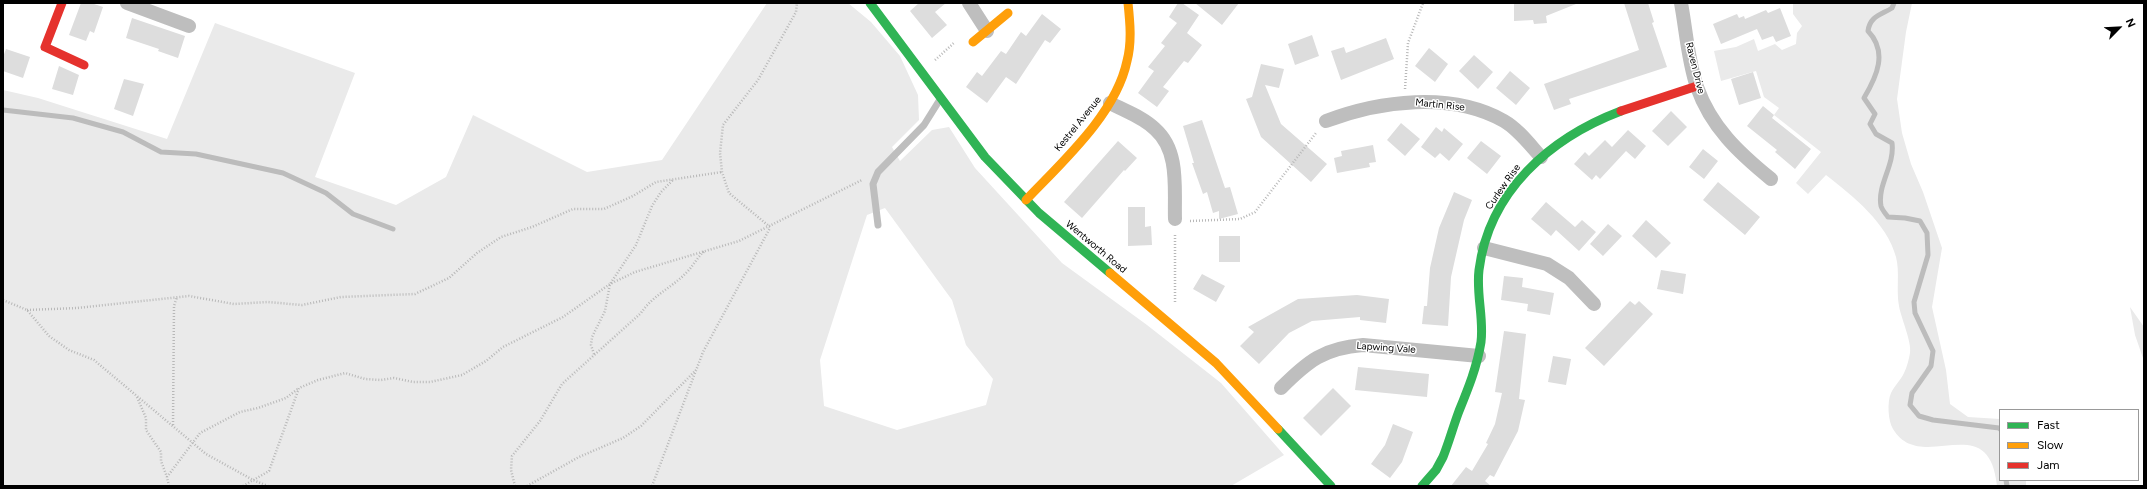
<!DOCTYPE html>
<html>
<head>
<meta charset="utf-8">
<style>
	body { margin:0 }
	#map { position:relative; width:2147px; height:489px; overflow:hidden; background:#fff; font-family:Figtree,sans-serif }
	canvas { display:block }
	.frame { position:absolute; inset:0; border:4px solid #000; pointer-events:none }
	.legend { position:absolute; left:1999px; top:409px; width:140px; height:72px; box-sizing:border-box; background:#fff; border:1px solid #999; margin:0; padding:5px 7px; list-style:none; font-size:12px; color:#000 }
	.legend li { display:flex; align-items:center; gap:8px; height:20px }
	.legend b { width:20px; border:1px solid #999 }
	.north { position:absolute; left:2099px; top:8px; width:40px; height:40px; -webkit-text-stroke:3px #fff; paint-order:stroke; rotate:66deg; font-size:11px; font-weight:700; line-height:16px; text-align:center; color:#000 }
	.north::after { content:''; display:block; margin:auto; width:14px; height:18px; background:#000; clip-path:polygon(50% 0,100% 100%,50% 72%,0 100%) }
</style>
</head>
<body>
<div id="map">
<canvas width="2147" height="489"></canvas>
<div class="frame"></div>
<ul class="legend">
<li><b style="height:5px;background:#30b455"></b>Fast</li>
<li><b style="height:5px;background:#ff9f0a"></b>Slow</li>
<li><b style="height:5px;background:#e5322d"></b>Jam</li>
</ul>
<div class="north">N</div>
</div>
<script>
const ctx = document.querySelector('canvas').getContext('2d');
ctx.lineJoin = 'round';
function fillPath(path, color) { ctx.fillStyle = color; ctx.fill(path, 'evenodd'); }
function stroke(path, color, width, dash) { ctx.strokeStyle = color; ctx.lineWidth = width; ctx.lineCap = dash ? 'butt' : 'round'; ctx.setLineDash(dash || []); ctx.stroke(path); }
function drawText(font, color, halo, rows, align = 'center') {
  ctx.font = font + ' Figtree,sans-serif'; ctx.lineWidth = 3; ctx.setLineDash([]); ctx.textBaseline = 'middle'; ctx.strokeStyle = halo; ctx.fillStyle = color; for (const [text, x, y, turn = 0] of rows) {
    ctx.save(); ctx.translate(x, y); ctx.rotate((+turn || 0) * Math.PI / 180); ctx.textAlign = isNaN(turn) ? turn : align; if (halo) ctx.strokeText(text, 0, 0); ctx.fillText(text, 0, 0); ctx.restore();
  }
}
const green = new Path2D(`
	M767 3H848L871 22 900 56 918 95 919 120 892 147 900 161 932 130 949 127 975 168 1062 263 1147 325 1221 383 1284 455 1231 486H3V90L38 98 167 139 215 23 355 73 315 177 396 205 446 177 473 115 587 172 662 160ZM885 208 952 300 966 345 993 379 986 405 897 430 824 406 820 360 867 215Z
	M1793 3H1912L1906 32 1897 99 1902 133 1911 164 1923 192 1942 248 1932 307 1946 370 1950 404 1968 417 2000 419V480H2026V486H1997C1989 406 1921 476 1893 429 1888 421 1887 402 1891 393 1894 386 1901 380 1904 373 1907 367 1909 359 1910 353 1912 342 1901 318 1899 306 1896 290 1900 272 1896 257 1887 223 1853 196 1826 175L1808 194 1796 183 1821 152 1774 115 1779 108 1764 97 1756 71 1721 81 1714 51 1736 47 1754 39 1758 51 1775 44 1782 50 1796 44 1797 33 1802 26 1793 14Z
	M2130 307 2144 327V361L2135 335Z`);
const stream = new Path2D(`
	M1894 3 1892 8C1881 15 1870 16 1868 31 1888 52 1877 76 1864 98L1875 114 1870 124 1876 134 1892 143C1895 165 1877 185 1881 206 1882 210 1886 214 1888 217L1905 218 1920 221 1927 233 1928 255 1914 302 1915 313 1933 351 1931 366 1912 393 1910 405 1919 416 1933 420 1999 428 2000 429
	M3 110 73 118 123 132 161 152 196 154 283 173 326 193 353 214 393 229
	M2006 480 2007 486`);
const building = new Path2D(`
	M81 3H91L103 7 94 33 90 31 86 41 69 35Z
	M919 3H946L935 12 947 25 932 38 910 11Z
	M1178 3H1182L1199 15 1187 33 1202 45 1188 63 1184 61 1163 87 1169 91 1157 107 1138 93 1154 71 1148 67 1165 46 1161 43 1177 23 1169 17Z
	M1195 3H1239L1222 25Z
	M1514 3H1576V4L1546 16 1547 23 1534 24 1533 20 1514 21Z
	M1624 3H1648L1654 22 1652 23 1667 67 1569 99 1571 104 1554 110 1544 84 1639 50Z
	M1780 8 1791 36 1776 42 1773 36 1762 40 1757 29 1721 44 1713 24 1737 14 1739 18 1744 16 1745 19 1766 10 1768 13Z
	M1042 14 1061 29 1050 43 1045 40 1016 84 1006 77 987 103 966 87 977 72 982 76 1001 51 1006 54 1021 32 1026 36Z
	M132 18 185 36 178 58 158 51 159 49 126 38Z
	M1312 35 1319 56 1295 65 1288 44Z
	M1386 38 1394 59 1341 80 1331 51 1344 47 1346 53Z
	M1429 48 1448 64 1435 82 1415 66Z
	M6 49 30 57 23 78 3 71V57Z
	M1474 55 1493 72 1478 89 1459 71Z
	M1261 64 1284 69 1279 88 1265 85 1281 124 1327 164 1311 182 1261 137 1246 99 1252 97Z
	M59 66 79 75 73 95 52 89Z
	M1510 71 1530 88 1516 105 1496 88Z
	M1753 72 1761 98 1739 105 1731 79Z
	M124 79 144 84 133 116 114 109Z
	M1763 106 1774 115 1772 118 1811 149 1795 169 1775 152 1777 150 1747 126Z
	M1671 111 1687 127 1668 146 1652 131Z
	M1202 120 1225 188 1230 187 1238 214 1219 219V211L1213 213 1207 192 1203 194 1192 163H1194L1183 126Z
	M1401 123 1420 139 1405 156 1387 140Z
	M1436 127 1442 132 1444 128 1463 144 1449 161 1440 153 1435 158 1421 147Z
	M1628 130 1646 146 1635 159 1626 151 1600 179 1596 175 1592 180 1574 164 1585 152 1589 156 1605 140 1612 147Z
	M1118 141 1137 158 1125 171 1124 170 1082 218 1064 202Z
	M1481 141 1501 156 1487 174 1467 158Z
	M1373 145 1376 162 1369 163 1370 167 1337 173 1334 158 1342 156 1341 151Z
	M1703 149 1718 161 1704 179 1689 167Z
	M1718 182 1760 217 1745 235 1703 200Z
	M1454 192 1472 200 1464 220 1451 277 1448 326 1422 324 1424 306H1427L1430 268 1439 228Z
	M1546 202 1575 227 1582 220 1596 232 1579 251 1556 230 1551 236 1531 219Z
	M1128 207H1145V227L1151 226 1152 245 1128 246Z
	M1646 220 1671 243 1656 258 1632 236Z
	M1608 224 1622 236 1603 256 1590 244Z
	M1219 236H1240V262H1219Z
	M1661 270 1686 274 1683 294 1657 289Z
	M1202 274 1225 286 1216 302 1193 289Z
	M1504 276 1523 278 1522 287 1554 293 1550 315 1527 311 1528 304 1501 300Z
	M1357 295 1389 299 1386 323 1360 320V317L1312 321 1289 333 1259 364 1240 346 1254 332 1248 327 1298 299Z
	M1630 301 1635 305 1639 301 1653 314 1604 366 1585 348Z
	M1504 331 1526 334 1519 399 1525 400 1518 431 1494 477 1490 475 1485 481 1491 486H1451L1466 467 1472 471 1488 444 1486 443 1495 424 1502 393 1495 392Z
	M1553 356 1571 359 1566 385 1548 382Z
	M1358 367 1429 374 1427 397 1355 390Z
	M1333 388 1351 406 1321 436 1303 418Z
	M1393 424 1413 432 1402 462 1390 478 1371 464 1385 445Z`);
const path = new Path2D(`
	M935 60 955 42
	M1405 89 1408 43 1423 3
	M1190 221 1240 219 1255 212 1316 133
	M770 227 729 193 722 172 720 153 723 125 758 80 796 12 797 3
	M3 300 27 310 49 336 69 350 94 360 206 454 253 480 268 486
	M1175 302V233
	M27 310 77 308 189 296 234 304 268 302 302 305 341 297 415 294 449 278 477 253 501 237 532 227 573 209H604L633 196 656 182 722 172
	M594 354 591 345 592 337 605 311 610 284 636 245 652 206 661 192 673 180
	M137 397 146 418V430L161 452V461L167 477
	M173 425 174 306 177 297
	M169 486 167 477 200 433 240 412 258 408 286 398 299 388
	M243 486 269 471 299 388 318 380 345 373 365 379 381 380 394 378 413 382H430L462 375 486 361 503 347 563 317 610 284 635 272 739 241 862 180
	M515 486 511 470 512 456 540 421 562 384 641 313C653 295 673 287 687 272 694 265 697 257 705 251
	M527 486 579 457 623 438 641 426 696 370
	M652 486 703 352 770 228`);
const lane = new Path2D(`
	M878 225 873 184 878 172 924 125 939 101`);
const street = new Path2D(`
	M127 3 189 26
	M969 3 987 31
	M1681 3C1686 30 1688 61 1697 87 1711 127 1739 153 1771 179
	M1110 103C1125 111 1143 117 1155 129 1180 151 1174 189 1175 219
	M1326 121C1379 101 1451 91 1504 121 1518 129 1530 145 1541 157
	M1484 248 1547 264 1569 278 1594 304
	M1281 388C1308 361 1324 348 1363 345L1479 356`);
const fast = new Path2D(`
	M870 3 985 157 1039 213 1110 273
	M1278 429 1331 486
	M1422 486 1436 470 1443 457C1449 442 1453 427 1459 411 1468 389 1477 367 1481 342 1484 318 1476 294 1479 270 1489 191 1550 138 1621 111`);
const slow = new Path2D(`
	M973 42 1008 13
	M1026 200C1062 162 1116 114 1127 61 1132 42 1130 22 1128 3
	M1110 273 1216 363 1278 429`);
const jam = new Path2D(`
	M62 3 45 47 84 65
	M1621 111 1697 86`);
const streetNames = [
	["Raven Drive",1695,68,76],
	["Martin Rise",1440,105,6],
	["Kestrel Avenue",1078,124,-51],
	["Curlew Rise",1503,187,-55],
	["Wentworth Road",1096,247,40],
	["Lapwing Vale",1386,348,4]
];
fillPath(green, '#eaeaea');
stroke(stream, '#bcbcbc', 5);
fillPath(building, '#ddd');
stroke(path, '#b8b8b8', 2.5, [1, 2]);
stroke(lane, '#bebebe', 7);
stroke(street, '#bebebe', 14);
stroke(fast, '#30b455', 9);
stroke(slow, '#ff9f0a', 9);
stroke(jam, '#e5322d', 9);
drawText('10px', '#000', '#fff', streetNames);
</script>
</body>
</html>
